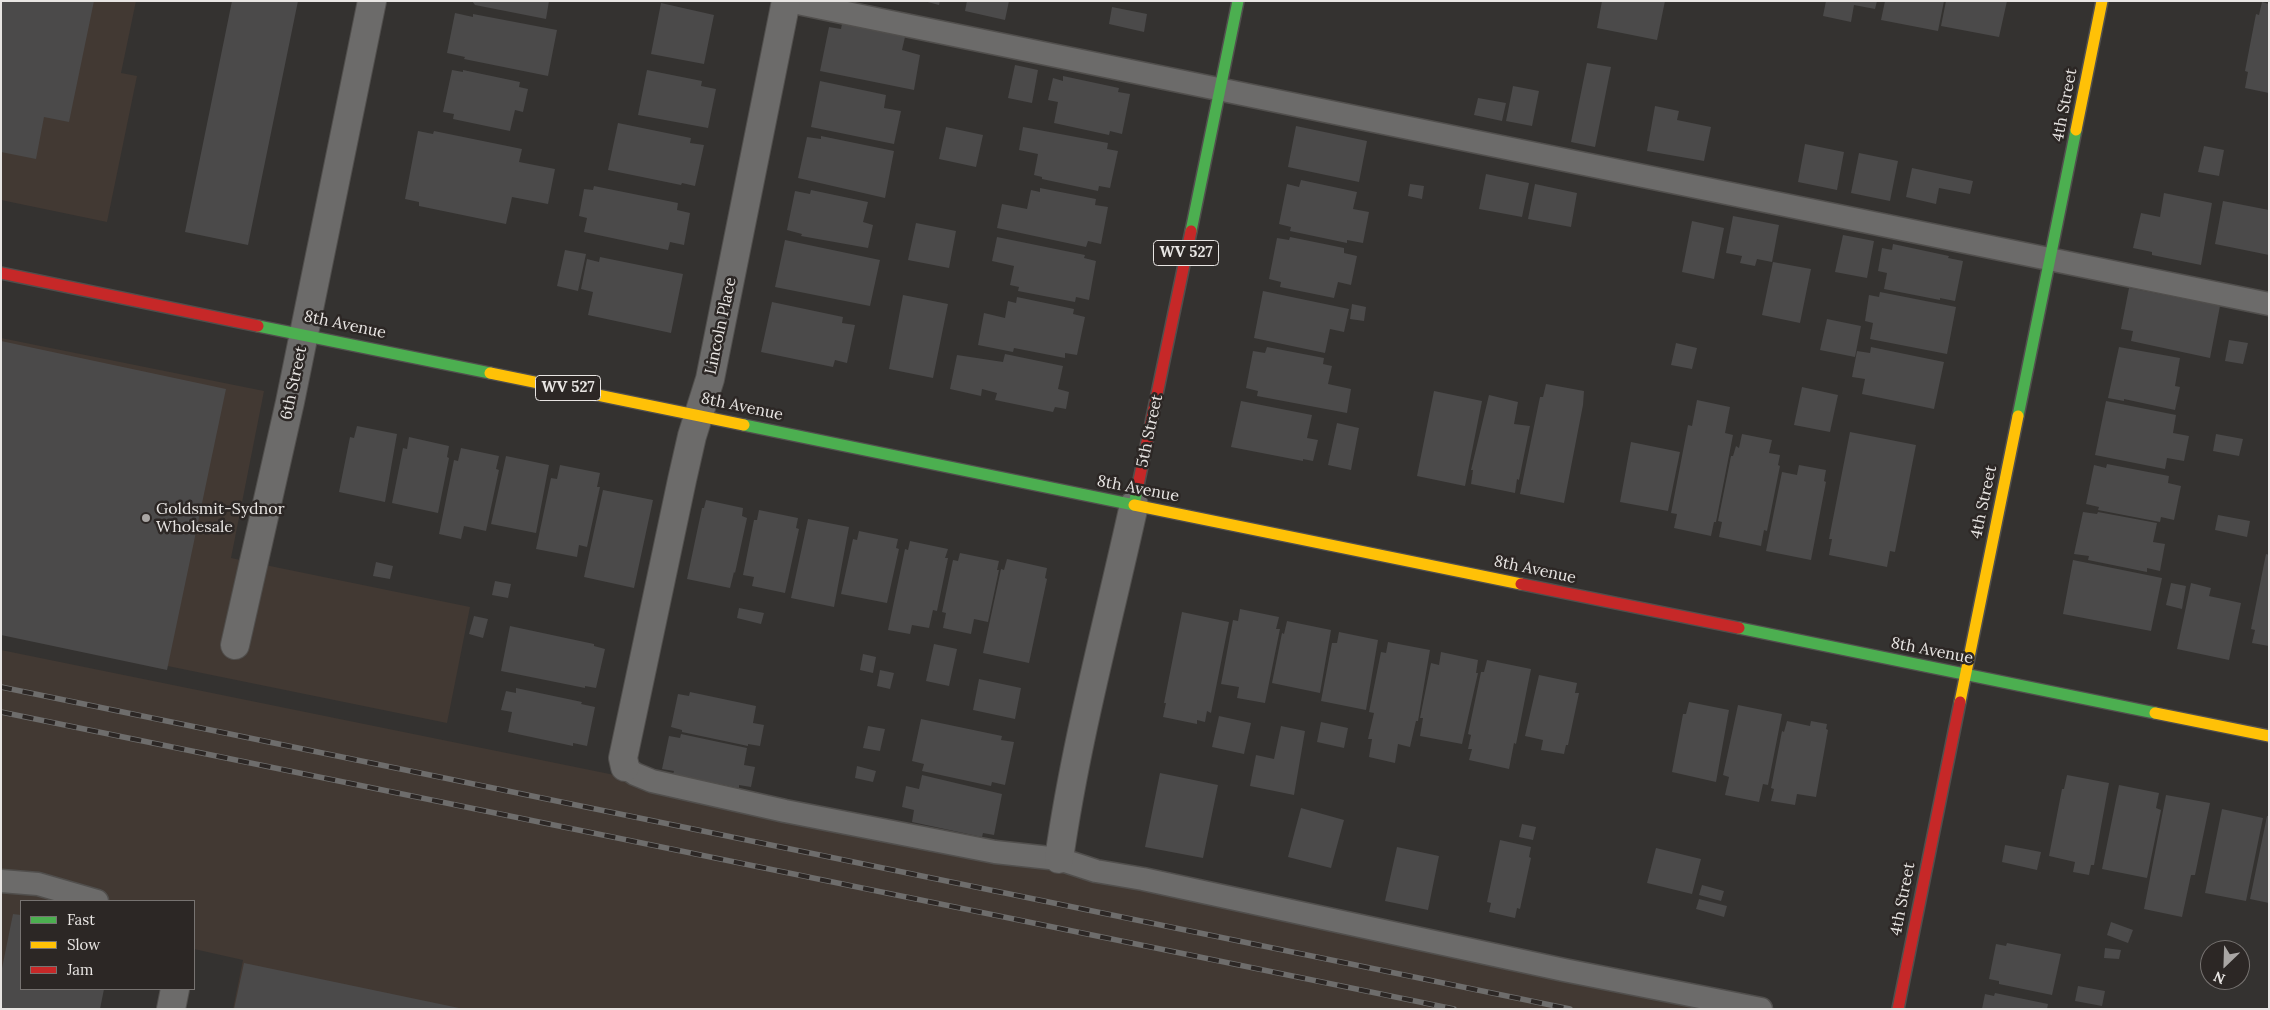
<!DOCTYPE html>
<html>
<head>
<meta charset="utf-8">
<style>
	body { margin:0 }
	#map { position:relative; width:2270px; height:1010px; overflow:hidden; background:#343230; font-family:Lora,serif }
	canvas { display:block }
	.frame { position:absolute; inset:0; border:2px solid #e8e5e3; pointer-events:none }
	.legend { position:absolute; left:20px; top:900px; width:175px; height:90px; box-sizing:border-box; background:#2c2725; border:1px solid #777371; margin:0; padding:6px 9px; list-style:none; font-size:15px; color:#e8e5e3 }
	.legend li { display:flex; align-items:center; gap:10px; height:25px }
	.legend b { width:25px; border:1px solid #777371 }
	.north { position:absolute; left:2200px; top:940px; width:50px; height:50px; box-sizing:border-box; background:#2c2725; border:1px solid #777371; border-radius:50%; rotate:204deg; font-size:14px; font-weight:700; line-height:20px; text-align:center; color:#e8e5e3 }
	.north::after { content:''; display:block; margin:auto; width:18px; height:22px; background:#a9a6a4; clip-path:polygon(50% 0,100% 100%,50% 72%,0 100%) }
</style>
</head>
<body>
<div id="map">
<canvas width="2270" height="1010"></canvas>
<div class="frame"></div>
<ul class="legend">
<li><b style="height:6px;background:#4caf50"></b>Fast</li>
<li><b style="height:6px;background:#ffc107"></b>Slow</li>
<li><b style="height:6px;background:#c62828"></b>Jam</li>
</ul>
<div class="north">N</div>
</div>
<script>
const ctx = document.querySelector('canvas').getContext('2d');
ctx.lineJoin = 'round';
function fillPath(path, color) { ctx.fillStyle = color; ctx.fill(path, 'evenodd'); }
function stroke(path, color, width, dash) { ctx.strokeStyle = color; ctx.lineWidth = width; ctx.lineCap = dash ? 'butt' : 'round'; ctx.setLineDash(dash || []); ctx.stroke(path); }
function drawText(font, color, halo, rows, align = 'center') {
  ctx.font = font + ' Lora,serif'; ctx.lineWidth = 5; ctx.setLineDash([]); ctx.textBaseline = 'middle'; ctx.strokeStyle = halo; ctx.fillStyle = color; for (const [text, x, y, turn = 0] of rows) {
    ctx.save(); ctx.translate(x, y); ctx.rotate((+turn || 0) * Math.PI / 180); ctx.textAlign = isNaN(turn) ? turn : align; if (halo) ctx.strokeText(text, 0, 0); ctx.fillText(text, 0, 0); ctx.restore();
  }
}
const built = new Path2D(`
	M1 1H136L121 73 137 76 107 222 1 200Z
	M1 338 264 391 231 558 470 607 447 723 1 632Z
	M1 650 1763 1009H233L243 960 194 949V901H21V989H99L95 1009H1Z`);
const building = new Path2D(`
	M1 1H94L69 122 44 117 36 159 1 152Z
	M232 1H298L248 245 185 232Z
	M472 1H549L546 19 475 5Z
	M924 1H940L939 5Z
	M967 1H1009L1005 20 965 11Z
	M1602 1H1665L1657 40 1597 28Z
	M1826 1H1877L1875 9 1854 5 1851 22 1823 16Z
	M1885 1H1944L1938 31 1881 20Z
	M1946 1H2007L1999 37 1941 26Z
	M2262 2 2269 4V93L2245 88 2248 72 2245 71 2256 14 2259 15Z
	M661 3 714 15 704 64 651 54Z
	M1112 7 1147 14 1144 32 1109 24Z
	M455 13 473 17V14L557 30 548 76 464 59 465 57 447 53Z
	M842 24 905 37 902 50 920 55 914 90 820 71 829 27 841 29Z
	M1587 63 1611 67 1595 147 1571 142Z
	M1015 65 1038 70 1032 103 1008 98Z
	M452 70 463 72V70L520 82 519 87 528 89 523 112 515 110 510 131 453 119 454 114 443 112Z
	M647 70 702 81 701 86 716 89 708 128 638 115Z
	M1063 76 1119 88 1118 92 1130 94 1122 134 1110 131 1109 135 1054 123 1058 102 1048 100 1053 78 1063 81Z
	M820 81 886 95 884 108 901 111 894 144 811 127Z
	M1513 86 1539 91 1532 126 1506 121Z
	M1478 98 1506 103 1502 121 1474 115Z
	M1655 106 1679 111 1677 120 1711 127 1704 161 1647 151Z
	M618 123 691 138 690 143 704 145 695 186 682 183 681 185 608 170Z
	M1296 126 1367 141 1359 182 1288 167Z
	M946 127 983 135 976 167 939 159Z
	M1023 127 1108 143 1107 149 1118 151 1110 188 1099 186 1098 191 1042 179V177L1034 175 1038 154 1019 150Z
	M418 131 433 134 434 131 522 149 519 162 555 169 548 204 512 197 506 224 419 206V202L405 199Z
	M821 136 894 151 885 198 798 178 807 137 821 139Z
	M1805 144 1844 152 1837 190 1798 182Z
	M2204 146 2224 150 2219 176 2198 172Z
	M1859 153 1898 161 1890 201 1851 193Z
	M1912 168 1973 181 1970 194 1939 188 1936 204 1906 197Z
	M1486 174 1529 183 1522 217 1479 209Z
	M1301 180 1357 192 1353 209 1369 212 1363 243 1347 240V243L1290 231 1291 227 1279 224 1287 184 1299 187Z
	M1410 184 1424 186 1422 199 1408 196Z
	M1535 184 1577 193 1571 227 1528 219Z
	M594 186 678 203 677 210 690 213 684 245 670 242 668 250 584 232 587 218 579 216 584 189 593 190Z
	M1040 188 1096 199 1095 205 1108 207 1101 244 1088 241 1086 247 997 228 1002 204 1027 209 1031 190 1040 192Z
	M811 190 868 202 863 222 873 225 868 248 801 236 802 234 787 230 795 191 810 194Z
	M2164 193 2212 203 2201 265 2152 255V252L2133 248 2141 213 2160 217Z
	M2223 201 2269 210V255L2215 244Z
	M1733 216 1779 225 1772 262 1757 259 1755 266 1740 263 1742 256 1726 253Z
	M1692 221 1724 228 1714 279 1682 272Z
	M916 223 956 231 949 268 908 260Z
	M1843 235 1874 241 1867 278 1835 272Z
	M997 237 1085 255 1084 258 1096 261 1089 300 1076 297 1075 302 1018 291 1019 287 1010 285 1014 266 992 261Z
	M1290 237 1344 248V253L1357 256 1351 285 1338 282 1334 298 1280 287 1281 282 1269 279 1277 238 1289 240Z
	M785 240 880 260 870 306 775 287Z
	M1893 244 1949 256 1948 258 1963 261 1955 301 1940 298V300L1884 289 1887 273 1878 271 1882 248 1892 250Z
	M565 250 586 254 578 291 557 286Z
	M600 257 683 274 671 333 588 315 593 292 581 289 587 259 599 262Z
	M1773 262 1811 269 1800 323 1762 315Z
	M2129 288 2220 306 2210 358 2131 341 2133 331 2121 329Z
	M1263 291 1349 309 1344 332 1330 329 1325 353 1254 338Z
	M1880 292 1956 307 1947 354 1870 339 1873 323 1865 321 1869 295 1879 297Z
	M903 295 948 304 933 378 889 369Z
	M1017 297 1074 309 1073 314 1085 317 1077 355 1065 353V358L1014 348 1013 352 978 345 984 313 1005 318 1008 301 1016 303Z
	M772 302 843 317 842 323 855 325 847 363 835 360 833 367 761 352Z
	M1352 304 1366 307 1364 321 1350 319Z
	M1827 319 1861 326 1855 357 1820 350Z
	M2229 340 2248 343 2243 364 2225 361Z
	M1 341 226 389 167 670 1 635Z
	M1676 343 1697 348 1692 369 1671 365Z
	M1267 347 1324 358 1323 364 1332 366 1328 384 1351 389 1347 413 1257 396 1258 391 1246 388 1253 351 1265 353Z
	M1871 347 1944 362 1934 409 1862 394 1865 379 1852 377 1857 351 1870 353Z
	M2119 347 2180 358 2175 386 2180 387 2175 410 2124 399V401L2108 398Z
	M1005 354 1063 366 1058 389 1069 392 1066 409 1055 407 1053 412 995 400 997 393 982 389 981 396 950 389 957 355 1003 362Z
	M1546 384 1584 391 1583 405 1564 503 1520 494 1540 397H1543Z
	M1802 387 1838 395 1830 432 1794 425Z
	M1434 391 1482 401 1465 486 1417 476Z
	M1489 395 1518 402 1514 424 1530 426 1519 480 1517 479 1515 493 1471 484 1473 470H1471Z
	M1697 400 1730 407 1725 433 1733 435 1716 522H1714L1711 536 1674 528 1677 514 1671 513 1688 425 1692 426Z
	M1241 401 1312 415 1307 438 1318 440 1313 461 1303 459V461L1231 447Z
	M2106 401 2176 415 2173 433 2189 436 2184 461 2167 458 2165 469 2095 455Z
	M1337 423 1359 428 1351 470 1328 465Z
	M357 426 397 434 385 502 339 492 350 437 354 438Z
	M1850 432 1916 445 1895 552 1890 551 1887 567 1829 555 1832 539H1829Z
	M1742 434 1772 440 1769 453 1780 455 1778 465 1780 466 1767 531 1764 530 1761 546 1719 537 1722 522 1718 521 1731 456H1733L1736 446 1739 448Z
	M2216 434 2243 439 2239 456 2213 451Z
	M409 437 449 446 447 457 449 458 438 513 392 503 403 448 407 449Z
	M1631 442 1680 452 1668 511 1620 502Z
	M461 448 499 456 496 469 499 470 486 531 464 526 461 539 439 534 454 460 458 461Z
	M506 456 549 465 536 533 491 524Z
	M2107 464 2169 476 2168 483 2181 486 2174 520 2161 517 2160 522 2098 510 2099 507 2086 504 2094 465 2106 468Z
	M560 465 600 473 597 487H600L587 547 579 545 577 557 536 549 551 478 557 479Z
	M1799 465 1826 470 1824 481 1826 482 1811 560 1766 551 1782 472 1797 475Z
	M603 490 653 500 634 588 584 577Z
	M706 500 743 508 742 516 747 518 735 573 734 572 730 588 687 579 702 508H704Z
	M759 510 798 518 796 528 799 529 785 593 752 586 754 577 743 575 754 520H757Z
	M2083 512 2097 514 2098 512 2157 523 2153 542 2165 544 2160 571 2147 568V572L2088 560 2089 556 2074 554Z
	M2218 515 2250 521 2247 537 2215 530Z
	M808 519 849 527 834 607 791 598Z
	M859 531 898 539 896 548 899 549 887 603 841 594 853 539 857 540Z
	M910 541 948 549 945 558H948L937 611 933 610 929 628 912 625 910 634 888 630 905 549 908 550Z
	M960 553 999 561 997 570H999L988 622 974 619 971 634 943 628 946 613 942 612 953 560 958 561Z
	M2266 554 2269 555V646L2252 643 2255 630 2251 629Z
	M1007 559 1047 568 1045 578 1047 579 1029 663 983 653 1001 569 1004 570Z
	M2073 560 2162 578 2151 631 2063 614Z
	M376 562 393 566 390 579 373 576Z
	M495 581 511 584 508 598 492 595Z
	M2171 583 2186 586 2182 609 2166 605Z
	M2191 583 2211 588 2209 596 2241 603 2229 660 2177 649Z
	M739 608 764 613 761 624 737 618Z
	M1240 609 1279 617 1276 629H1280L1265 703 1237 698 1239 687 1221 684 1233 620 1238 621Z
	M1182 612 1229 622 1211 713 1207 711 1205 722 1197 720V724L1163 717 1166 703H1164Z
	M474 616 488 619 483 638 469 634Z
	M1287 621 1331 630 1320 693 1272 683 1282 633 1284 634Z
	M510 626 594 644V646L605 649 596 688 585 686V688L501 671Z
	M1339 632 1378 640 1366 710 1321 701 1332 643H1337Z
	M1388 642 1430 650 1418 721H1416L1410 747 1398 744 1395 763 1369 757 1372 739H1368L1374 713 1369 712 1381 652 1386 653Z
	M934 644 957 649 949 686 926 681Z
	M1441 652 1478 660 1476 673H1478L1462 744 1420 736 1423 718H1420L1431 663 1439 665Z
	M863 654 876 657 873 673 860 670Z
	M1487 660 1531 669 1516 744 1514 743 1509 769 1469 760 1472 749H1468L1471 735 1468 734 1481 672H1484Z
	M880 670 894 673 890 689 877 686Z
	M1539 675 1577 683 1575 693H1579L1568 745H1566L1564 754 1541 750 1543 740 1525 736Z
	M979 679 1021 688 1015 719 973 710Z
	M516 688 582 702 581 704 595 707 587 746 573 743V746L508 732 512 712 501 710 506 691 516 693Z
	M690 692 756 706 753 723 764 725 760 746 748 744V746L682 732V730L671 727 678 694 689 696Z
	M1689 702 1729 710 1716 782 1672 772 1683 714H1686Z
	M1738 705 1782 714 1768 785 1763 784 1759 802 1725 795 1729 777 1723 775Z
	M1219 716 1251 723 1244 754 1212 747Z
	M921 719 1002 736 1001 740 1014 742 1005 785 992 782 991 786 922 771 924 764 912 761Z
	M1787 721 1810 726 1811 721 1827 724 1826 729 1828 730 1816 797 1797 794 1795 805 1771 801 1774 789 1771 788 1782 731 1784 732Z
	M1321 722 1348 728 1344 748 1317 742Z
	M868 726 885 729 880 751 863 748Z
	M1281 726 1305 731 1294 795 1250 786 1256 755 1274 759Z
	M681 734 747 748 744 765 755 767 751 787 739 785V788L673 774 674 771 662 769 669 736 680 738Z
	M857 766 876 771 873 782 855 778Z
	M1160 773 1218 785 1203 858 1145 847Z
	M922 775 1002 794 994 835 983 833 982 837 912 822 914 810 902 807 906 786 919 789Z
	M2067 775 2109 783 2094 865H2091L2089 875 2073 872 2075 862 2049 856 2062 789H2064Z
	M2119 785 2159 793 2156 808 2161 810 2147 878 2102 869Z
	M2166 795 2210 803 2195 875H2191L2182 917 2144 909Z
	M1301 808 1344 820 1331 868 1288 857Z
	M2222 809 2263 818 2246 901 2205 893Z
	M2267 816H2269V903L2250 899Z
	M1522 824 1536 827 1533 840 1519 837Z
	M1500 840 1531 847 1529 857 1531 858 1520 909 1517 908 1515 918 1489 912 1491 903 1487 902Z
	M2005 845 2041 852 2037 870 2002 862Z
	M1397 847 1439 856 1428 910 1385 901Z
	M1656 848 1701 859 1692 894 1647 883Z
	M1702 885 1724 891 1721 901 1699 895Z
	M1699 899 1727 906 1724 917 1696 909Z
	M13 914 21 915V989H104L100 1009H1V973Z
	M2111 922 2133 930 2128 943 2107 935Z
	M2007 943 2061 954 2052 995 1999 984V981L1989 979 1996 944 2006 946Z
	M2105 948 2121 950 2119 959 2104 958Z
	M244 963 459 1008V1009H234Z
	M2078 986 2105 991 2102 1006 2075 1001Z
	M1995 993 2048 1004 2047 1009H1982L1985 994 1994 996Z`);
const lane = new Path2D(`
	M788 1 2269 304
	M625 767 635 774 652 781 785 811 995 852 1059 859 1096 871 1143 879 1564 970 1761 1009
	M1 881 38 884 97 901`);
const street = new Path2D(`
	M235 645 290 402 372 1
	M625 767 623 758 682 480 692 436 710 379 786 1
	M1059 859C1076 739 1108 623 1134 505
	M171 1009 175 989`);
const fast = new Path2D(`
	M1191 231 1238 1
	M258 326 490 373
	M2018 416 2076 130
	M744 425 1134 505 1137 490
	M1739 628 2155 713`);
const slow = new Path2D(`
	M2076 130 2102 1
	M490 373 744 425
	M1134 505 1521 584
	M1960 702 2018 416
	M2155 713 2269 736`);
const jam = new Path2D(`
	M1 273 258 326
	M1137 490 1191 231
	M1521 584 1739 628
	M1898 1009 1960 702`);
const rail = new Path2D(`
	M1 687 1570 1009
	M1 712 1454 1009`);
const markers = [
	[146,518,5,"#a9a6a4"]
];
const shields = [
	[1186,253,65],
	[568,388,65]
];
const shieldNames = [
	["WV 527",1186,253],
	["WV 527",568,388]
];
const streetNames = [
	["4th Street",2065,105,-79],
	["8th Avenue",345,325,12],
	["Lincoln Place",721,326,-78],
	["6th Street",294,383,-78],
	["8th Avenue",742,407,12],
	["5th Street",1150,431,-78],
	["8th Avenue",1138,489,11],
	["4th Street",1984,502,-78],
	["8th Avenue",1535,570,12],
	["8th Avenue",1932,651,11],
	["4th Street",1903,899,-79]
];
const poiNames = [
	["Goldsmit-Sydnor",156,509],
	["Wholesale",156,527]
];
fillPath(built, '#423933');
fillPath(building, '#4b4a4a');
stroke(lane, '#514f4d', 25);
stroke(street, '#514f4d', 30);
stroke(fast, '#514f4d', 14);
stroke(slow, '#514f4d', 14);
stroke(jam, '#514f4d', 14);
stroke(lane, '#6c6b6a', 22);
stroke(street, '#6c6b6a', 28);
stroke(fast, '#4caf50', 11);
stroke(slow, '#ffc107', 11);
stroke(jam, '#c62828', 11);
stroke(rail, '#6e6d6c', 5.5);
stroke(rail, '#2c2725', 4, [11]);
for (const [x, y, r, color] of markers) { const dot = new Path2D(); dot.arc(x, y, r, 0, 2 * Math.PI); ctx.fillStyle = color; ctx.fill(dot); stroke(dot, '#2c2725', 2); }
for (const [x, y, w] of shields) { const box = new Path2D(); box.roundRect(x - w / 2, y - 12.5, w, 25, 4); ctx.fillStyle = '#2c2725'; ctx.fill(box); stroke(box, '#e8e5e3', 1); }
drawText('bold 15px', '#e8e5e3', null, shieldNames);
drawText('16px', '#e8e5e3', '#2c2725', streetNames);
drawText('16px', '#e8e5e3', '#2c2725', poiNames, 'left');
</script>
</body>
</html>
